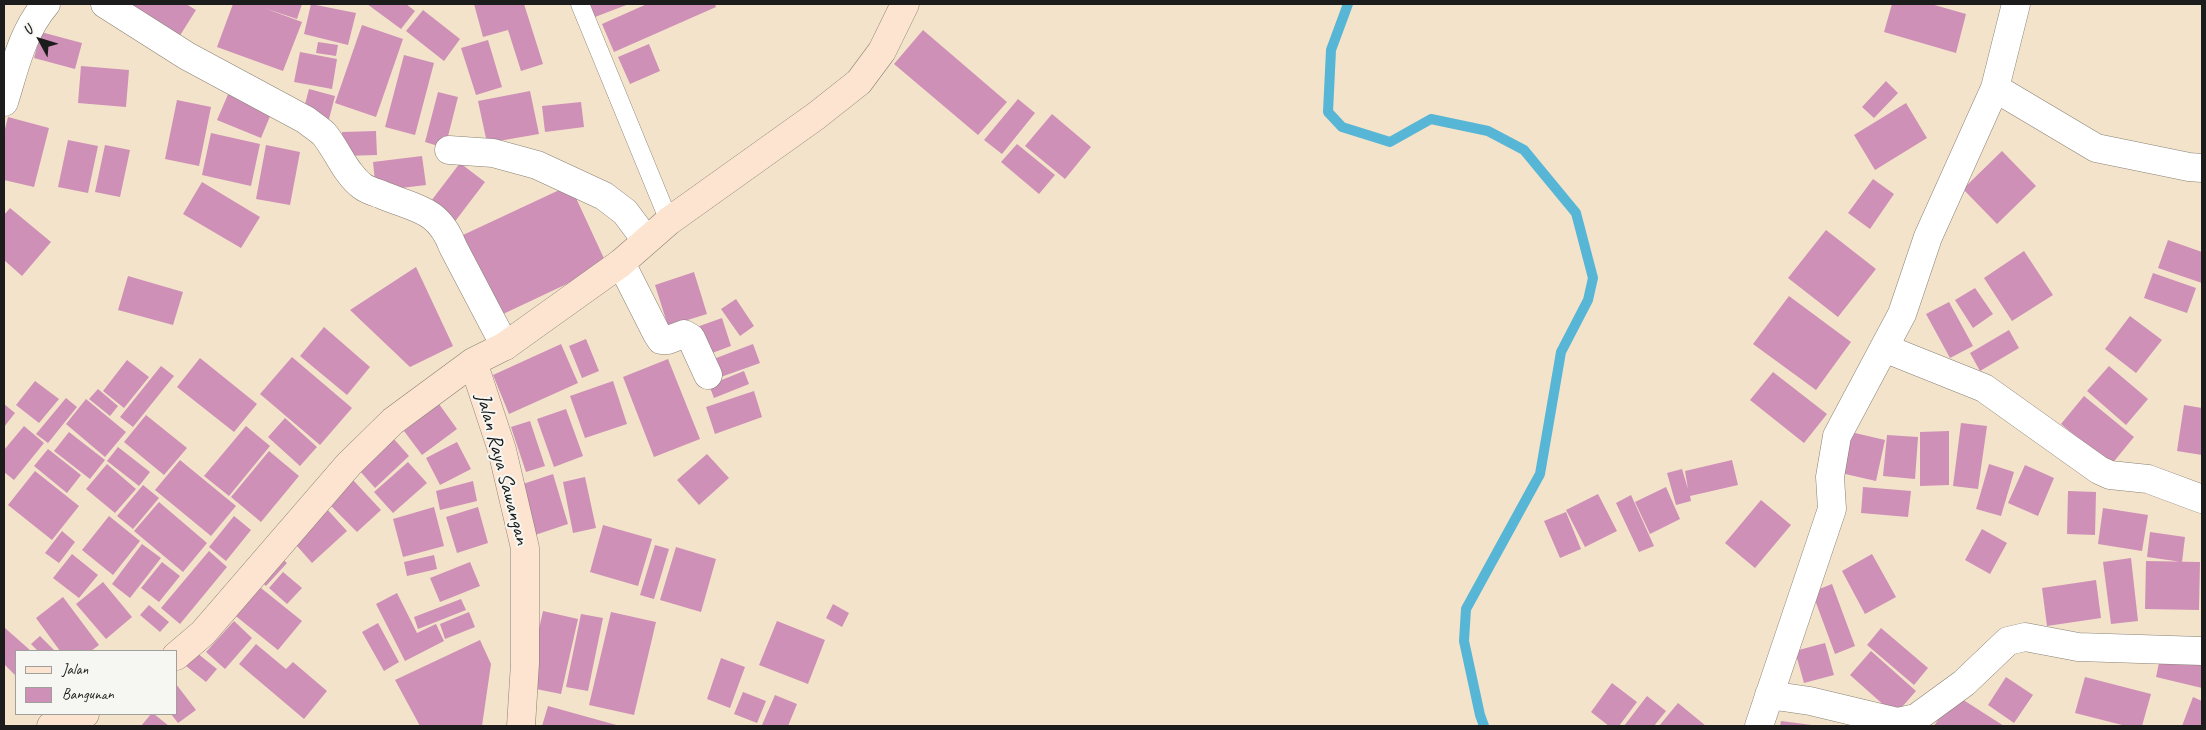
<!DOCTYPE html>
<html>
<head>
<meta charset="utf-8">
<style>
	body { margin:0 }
	#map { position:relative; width:2206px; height:730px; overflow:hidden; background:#f3e3cb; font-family:Caveat,sans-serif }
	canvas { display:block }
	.frame { position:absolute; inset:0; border:5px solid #1c1c1c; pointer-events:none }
	.legend { position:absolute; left:15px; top:650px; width:162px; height:65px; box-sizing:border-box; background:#f6f6f2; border:1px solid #9f9f9c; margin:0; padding:6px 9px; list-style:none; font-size:15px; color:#1c1c1c }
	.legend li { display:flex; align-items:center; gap:10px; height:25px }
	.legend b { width:25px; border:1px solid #9f9f9c }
	.north { position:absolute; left:15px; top:15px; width:50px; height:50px; -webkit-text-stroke:4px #f6f6f2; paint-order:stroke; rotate:309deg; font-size:14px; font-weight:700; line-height:20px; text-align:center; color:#1c1c1c }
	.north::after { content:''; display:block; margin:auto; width:18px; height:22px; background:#1c1c1c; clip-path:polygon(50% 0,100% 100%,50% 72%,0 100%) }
</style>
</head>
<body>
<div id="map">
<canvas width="2206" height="730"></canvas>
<div class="frame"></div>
<ul class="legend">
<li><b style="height:6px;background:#fde4d0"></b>Jalan</li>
<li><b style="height:14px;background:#ce90b6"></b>Bangunan</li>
</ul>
<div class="north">U</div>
</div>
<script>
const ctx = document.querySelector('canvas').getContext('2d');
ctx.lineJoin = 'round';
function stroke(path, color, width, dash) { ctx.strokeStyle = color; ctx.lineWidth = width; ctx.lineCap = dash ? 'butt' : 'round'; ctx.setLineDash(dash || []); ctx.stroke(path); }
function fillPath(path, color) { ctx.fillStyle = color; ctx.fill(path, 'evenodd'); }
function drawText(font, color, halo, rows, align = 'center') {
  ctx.font = font + ' Caveat,sans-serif'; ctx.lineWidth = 4; ctx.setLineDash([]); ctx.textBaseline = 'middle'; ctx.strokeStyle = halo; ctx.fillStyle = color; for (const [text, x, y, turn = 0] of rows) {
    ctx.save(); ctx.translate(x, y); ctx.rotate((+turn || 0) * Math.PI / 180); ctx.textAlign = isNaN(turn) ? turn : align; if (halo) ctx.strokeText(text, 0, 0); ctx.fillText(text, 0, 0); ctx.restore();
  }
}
const stream = new Path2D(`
	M1348 4 1331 50 1328 112 1342 127 1390 142 1431 119 1488 131 1524 150 1576 213 1593 278 1588 300 1561 352 1540 474 1466 609 1464 641 1480 715 1484 726`);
const building = new Path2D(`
	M126 4H186L196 10 179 37Z
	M233 4H302L297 19 264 8 302 22 283 71 217 47Z
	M311 4 356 13 348 45 304 34Z
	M367 4H406L415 11 401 29Z
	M474 4H524L543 64 521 71 508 30 483 37Z
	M590 4H629L595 17Z
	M647 4H715L716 7 614 52 602 24Z
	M1892 4H1931L1966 14 1956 53 1884 32Z
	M423 10 460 39 444 61 406 31Z
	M362 25 403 39 376 117 335 103Z
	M923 30 1007 102 978 135 894 64Z
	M41 32 82 43 75 69 34 58Z
	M488 40 502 87 476 95 461 48Z
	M318 42 338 45 336 56 316 53Z
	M649 44 660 71 630 84 618 57Z
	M300 52 337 59 332 89 294 82Z
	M404 55 434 63 415 135 385 127Z
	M81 66 129 70 126 107 78 103Z
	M1886 81 1898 93 1874 118 1862 107Z
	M309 89 335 96 328 123 302 116Z
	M530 91 539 134 487 143 478 101Z
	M229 92 273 109 261 138 217 120Z
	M438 92 458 97 445 148 425 142Z
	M1018 99 1035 113 1002 154 984 140Z
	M177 100 211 107 199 166 165 159Z
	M581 102 584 127 545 132 542 106Z
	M1906 103 1927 138 1875 170 1854 135Z
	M1052 114 1091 147 1065 179 1025 146Z
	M8 117 49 128 34 187 4 180V133Z
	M376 131 377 155 343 156 342 132Z
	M211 133 260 144 251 186 202 175Z
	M68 140 98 146 88 193 58 187Z
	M1017 144 1055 175 1039 194 1001 162Z
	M105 145 130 150 120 197 95 192Z
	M266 145 300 152 290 205 256 199Z
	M2002 151 2036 186 1997 224 1963 189Z
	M422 156 426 185 376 191 373 162Z
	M460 163 485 182 450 228 425 209Z
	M1873 179 1894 194 1870 229 1848 213Z
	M202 182 260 217 241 248 183 214Z
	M570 185 607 265 501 315 463 235Z
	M10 208 51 242 22 276 4 260V215Z
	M1826 230 1876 269 1838 317 1788 278Z
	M2168 240 2202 252V283L2158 268Z
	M2024 251 2053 295 2012 321 1984 278Z
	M416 267 453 346 410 367 350 310Z
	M694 272 707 314 668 326 655 285Z
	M2153 273 2196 288 2187 313 2144 298Z
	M128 276 183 292 173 325 118 310Z
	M1975 288 1993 314 1973 328 1955 300Z
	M1789 296 1851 342 1816 390 1753 344Z
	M736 299 754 326 740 336 721 309Z
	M1949 302 1973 346 1950 358 1926 314Z
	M2130 316 2162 340 2136 373 2105 349Z
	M722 318 731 346 704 356 694 328Z
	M324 327 370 367 347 395 300 356Z
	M2009 330 2019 348 1980 371 1970 353Z
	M586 339 599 371 582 378 569 346Z
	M561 344 578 383 509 414 493 375Z
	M753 344 760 363 718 378 711 360Z
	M292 357 352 408 320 445 260 394Z
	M200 358 257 404 234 432 177 387Z
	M668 359 700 439 654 457 623 377Z
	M127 360 149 377 124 408 103 391Z
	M161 366 174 376 133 427 120 417Z
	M2109 366 2148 399 2126 425 2087 391Z
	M744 371 749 384 714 398 709 385Z
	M1773 372 1827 414 1804 443 1750 400Z
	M35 381 59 399 39 423 16 405Z
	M613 381 627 424 585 438 570 396Z
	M98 389 118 406 110 416 89 399Z
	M754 391 762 417 715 434 706 407Z
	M2084 396 2134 437 2111 465 2061 424Z
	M66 398 77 407 48 443 36 434Z
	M86 399 126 432 105 457 66 424Z
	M4 404 15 413 4 427Z
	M439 404 457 429 422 455 404 431Z
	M2184 405 2202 408V455L2177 451Z
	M566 409 583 456 554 467 537 419Z
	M146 415 187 448 164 475 124 442Z
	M285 418 317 447 300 466 268 437Z
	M530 421 545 466 526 472 511 427Z
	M1961 423 1987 426 1978 489 1953 486Z
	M24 426 44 443 14 480 4 472V450Z
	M246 426 270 446 229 496 204 476Z
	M1842 430 1885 440 1876 481 1832 471Z
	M1949 431V485L1920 486V432Z
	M69 432 105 460 90 479 54 451Z
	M1887 435 1918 437 1915 479 1883 476Z
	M393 438 409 456 375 488 359 470Z
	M457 442 471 469 440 485 426 458Z
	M118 447 150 472 139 486 107 461Z
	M48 449 81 475 67 493 34 466Z
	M269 451 299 476 261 522 231 497Z
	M707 454 729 478 699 505 677 480Z
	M180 460 236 506 211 536 155 490Z
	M1732 460 1738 485 1690 496 1691 501 1676 505 1667 473 1682 469 1688 489 1685 471Z
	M408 462 427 483 393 513 374 492Z
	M107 464 136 489 115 513 86 489Z
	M1989 464 2014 472 2001 516 1976 509Z
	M2025 465 2054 478 2038 516 2008 503Z
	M35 471 79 506 52 540 8 505Z
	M553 474 568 524 535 535 520 485Z
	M585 477 596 528 573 533 563 482Z
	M353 480 381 510 357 532 328 503Z
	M473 481 477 501 440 510 436 491Z
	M143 485 159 498 133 529 117 516Z
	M1666 487 1680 519 1650 534 1635 502Z
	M1863 487 1911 491 1908 517 1861 513Z
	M2068 491 2096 492 2095 535 2067 534Z
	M1598 494 1617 531 1585 547 1566 510Z
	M1631 495 1654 546 1639 552 1616 503Z
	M1761 500 1791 525 1755 568 1725 543Z
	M159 502 207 543 183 572 134 531Z
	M325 507 347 531 312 563 290 538Z
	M434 507 444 546 403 557 393 519Z
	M478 507 488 543 457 553 446 517Z
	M2103 508 2148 515 2142 551 2098 544Z
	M1566 512 1581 549 1560 558 1544 521Z
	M109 516 140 541 113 575 82 550Z
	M234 516 251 530 226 561 209 547Z
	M603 525 652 539 638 586 590 572Z
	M1982 529 2007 543 1990 574 1965 560Z
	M62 531 75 542 59 563 45 553Z
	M2150 532 2185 537 2182 562 2147 557Z
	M142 544 161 558 130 598 112 584Z
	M655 545 669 549 654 599 640 595Z
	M676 547 716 559 701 612 660 600Z
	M209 551 227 567 180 624 161 608Z
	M72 554 98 575 79 598 53 578Z
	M1872 554 1896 597 1865 614 1842 571Z
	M434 555 437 569 407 576 404 562Z
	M279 556 287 563 266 586 258 579Z
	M2131 558 2138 621 2111 624 2103 562Z
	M2146 561 2200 562 2199 610 2145 609Z
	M162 562 180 576 159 602 141 588Z
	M470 562 480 586 440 602 430 578Z
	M283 572 302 588 287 604 269 588Z
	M2096 580 2101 618 2047 626 2042 588Z
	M103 582 132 617 106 639 76 604Z
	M256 584 302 621 278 650 232 613Z
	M1832 584 1855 646 1835 654 1812 592Z
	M397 593 417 633 436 624 444 641 405 661 376 604Z
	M63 597 99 645 91 651H60L36 618Z
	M461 599 466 610 418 629 414 617Z
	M833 604 849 613 842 627 826 618Z
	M149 605 169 622 160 632 140 615Z
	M543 611 578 619 561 694 526 687Z
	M469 612 475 627 445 639 440 624Z
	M611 612 656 622 634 715 589 705Z
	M581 614 603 618 588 691 566 687Z
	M234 621 252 638 225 669 206 652Z
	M777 621 825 640 808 684 759 665Z
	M378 623 399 662 384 671 362 632Z
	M5 628 31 651H16V676L4 664Z
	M1881 628 1928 668 1914 685 1867 645Z
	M40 636 55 651H38L31 644Z
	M480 640 491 664 482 726H420L395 680Z
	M1825 643 1834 675 1804 683 1795 651Z
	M256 644 286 669 293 662 327 691 304 719 239 664Z
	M1871 651 1916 691 1895 715 1850 675Z
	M197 653 217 669 206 682 186 666Z
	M2161 653 2202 662V688L2156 677Z
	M721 658 745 667 730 708 707 699Z
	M2006 677 2033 695 2014 723 1988 705Z
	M2085 677 2151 694 2142 726H2126L2075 713Z
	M1612 683 1637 702 1619 726H1609L1591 712Z
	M176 684 196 710 178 723 171 714H176Z
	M743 692 766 701 757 723 734 714Z
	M1954 694 2004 726H1934Z
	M775 695 797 704 788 726 762 725Z
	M1647 696 1666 711 1654 726H1624Z
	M2193 697 2202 701V726H2182Z
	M1678 703 1706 726H1659Z
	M548 706 620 726H542Z
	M151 714H154L169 726H141Z
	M1781 721 1812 725V726H1780Z`);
const lane = new Path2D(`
	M580 4 669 221`);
const street = new Path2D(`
	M105 4 187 56 306 120C312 125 319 129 324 134 338 151 345 173 362 186 367 190 374 192 380 194 414 209 438 207 453 247L505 346
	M1995 88 2096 148 2189 167 2202 168
	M4 102C15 67 22 32 46 4
	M449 150 493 153 537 165 604 196 625 212 646 240
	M621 263 657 334 661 340H668L684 334 691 338 708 375
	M1884 348 1984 388 2099 470 2110 475 2148 479 2202 499
	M1769 695 1810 701 1898 722 1916 718 1964 683 2008 641 2025 637 2078 647 2202 651
	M1759 726 1832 509 1830 477 1837 436 1902 314 1928 237 1995 88 2016 4`);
const secondary = new Path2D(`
	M473 362 502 450 525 548V663L521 726
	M176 656 203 633 349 464 393 421 473 362 505 346 621 263 669 221 816 116 859 82 882 51 905 4
	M51 726 72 721 85 714`);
const streetNames = [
	["Jalan Raya Sawangan",502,469,75]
];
stroke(stream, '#57b5d5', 10);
fillPath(building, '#ce90b6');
stroke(lane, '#888074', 19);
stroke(street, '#888074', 29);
stroke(secondary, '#888074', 29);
stroke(lane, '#fff', 18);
stroke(street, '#fff', 28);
stroke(secondary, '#fde4d0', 28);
drawText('21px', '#1c1c1c', '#f6f6f2', streetNames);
</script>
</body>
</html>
